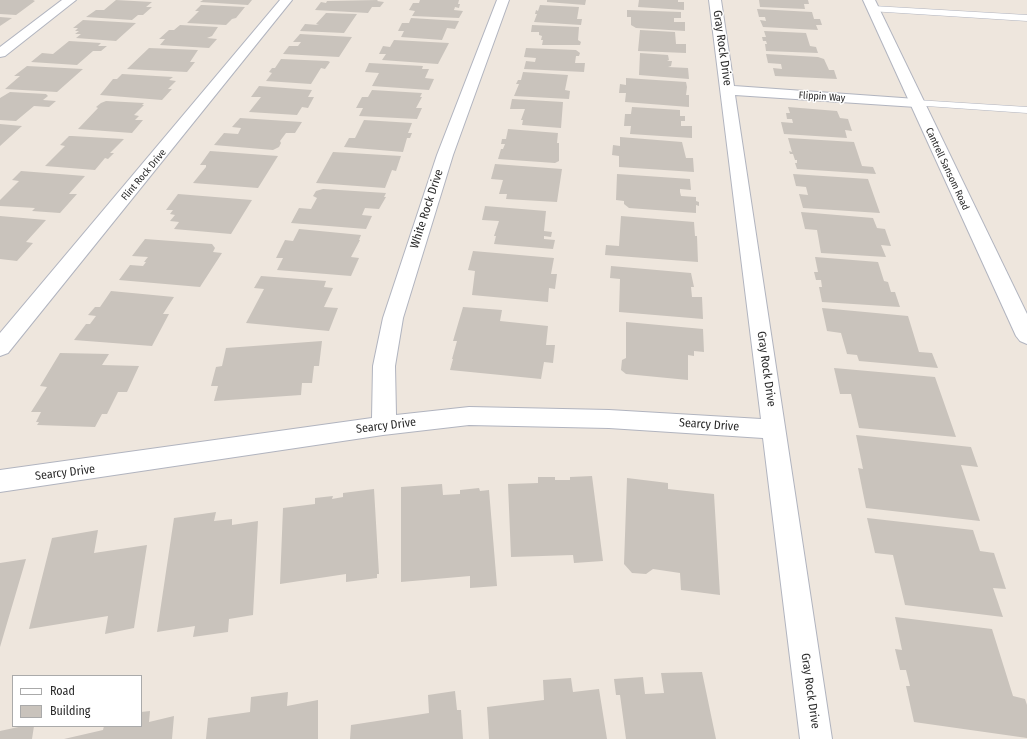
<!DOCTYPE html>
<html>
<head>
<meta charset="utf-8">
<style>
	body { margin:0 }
	#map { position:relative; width:1027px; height:739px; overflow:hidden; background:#eee6dd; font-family:"Fira Sans Condensed",sans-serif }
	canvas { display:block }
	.legend { position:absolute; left:12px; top:675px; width:130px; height:52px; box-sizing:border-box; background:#fff; border:1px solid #aaa; margin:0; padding:5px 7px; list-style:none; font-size:12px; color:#2b2b2b }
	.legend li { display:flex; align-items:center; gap:8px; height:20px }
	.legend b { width:20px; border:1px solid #aaa }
</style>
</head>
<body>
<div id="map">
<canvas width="1027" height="739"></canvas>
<ul class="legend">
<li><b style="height:5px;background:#fff"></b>Road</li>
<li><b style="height:11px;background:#c9c3bc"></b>Building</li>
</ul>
</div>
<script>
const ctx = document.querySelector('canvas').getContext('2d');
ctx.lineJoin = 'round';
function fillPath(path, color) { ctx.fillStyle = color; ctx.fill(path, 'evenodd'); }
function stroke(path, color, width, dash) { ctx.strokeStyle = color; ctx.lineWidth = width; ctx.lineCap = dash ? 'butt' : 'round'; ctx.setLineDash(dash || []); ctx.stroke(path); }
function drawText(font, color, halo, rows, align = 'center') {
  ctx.font = font + ' "Fira Sans Condensed",sans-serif'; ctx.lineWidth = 3; ctx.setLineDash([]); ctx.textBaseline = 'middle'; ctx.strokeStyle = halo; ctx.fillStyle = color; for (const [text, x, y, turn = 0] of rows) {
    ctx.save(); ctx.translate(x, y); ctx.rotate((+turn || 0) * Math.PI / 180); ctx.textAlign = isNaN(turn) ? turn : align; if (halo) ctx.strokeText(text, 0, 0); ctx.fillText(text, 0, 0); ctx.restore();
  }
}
const building = new Path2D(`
	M0 0H35L33 1H35L16 15 0 14Z
	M116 0 152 2 146 7H152L143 15H138L132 20 86 17 96 10H104Z
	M203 0H252L248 5 200 2Z
	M378 0 377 1 384 2 380 7H372L368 13 315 10 321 2 326 3 327 1Z
	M420 0H459L458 4H460L459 8 455 7 454 10 463 11 459 18 412 16 415 11 409 10 413 3H419Z
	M547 0H586L585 5 547 2Z
	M639 0H678V2H684V10L638 7Z
	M759 0H808L809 4H804L805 9 760 7Z
	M201 5H203L245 7 236 18 232 19 226 25 187 23 199 11H195Z
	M540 5 579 7 577 19H582L581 25 534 22 537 14H535L536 10 538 11Z
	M757 9 812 12 814 19H820L822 25H816L818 30 763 27 760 20 766 21 765 17H759Z
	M627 10 681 12V18H674V22H685V31L636 28 631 25V17H627Z
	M326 13 357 14 344 33 300 31 305 24 319 25 316 24Z
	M0 17 12 18 0 26Z
	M411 18 459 21 455 29 447 28 442 40 401 37 404 31H398L402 23H409Z
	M83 20 136 23 116 41 76 38 81 34H75L79 31H75L78 28H73Z
	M180 25 218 27 212 36 207 38 217 39 209 48 160 45 165 39H159L169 30H174Z
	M532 25 579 27 578 40 581 42 580 45H542L543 40H541L542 36 539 35V32H531Z
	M640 30 675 32 676 44H686V53L638 51Z
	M764 31 806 33 810 46 816 47 818 53 766 51 765 44H767L766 41H763L762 37H766Z
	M300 34 352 37 339 57 283 54 289 46H298L301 42H293Z
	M394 40 449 43 438 64 382 60 386 54H379L383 46 390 47Z
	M69 41 101 43 98 46H107L101 51H93L77 65 31 62 42 53 53 54Z
	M149 48 198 50 190 62H195L187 72 127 69Z
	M526 48 576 50 580 53 579 56H576L575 63H585L584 72 524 69 526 61 535 62 536 58 524 57Z
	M640 53 668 55 669 60 667 61H672L671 66 668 67 688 68 689 79 639 75Z
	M766 54 818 57 824 59 829 70H834L837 79 775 76 773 68 782 69 781 64 768 63Z
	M281 59 328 61 330 62 325 69 321 68 311 84 266 81 272 73 269 72 272 68H275Z
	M369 63 423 66 422 69H429L425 78 434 79 429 90 372 86 379 73 365 72Z
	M27 66 83 69 57 92 5 89 20 76H14Z
	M523 72 568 75 565 90 570 91 569 99 514 96 519 84H516L518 80H521Z
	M122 74 173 77 169 80 176 81 168 89H172L162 100 100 95 113 79H117Z
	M626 78 686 82 687 87 686 95H689V107L625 102 626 93H619L620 84 626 85Z
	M259 86 312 90 308 97H314L308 108 302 107 297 115 249 112 261 97H251Z
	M372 90 422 93 420 97H422L416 108H422L417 119 359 116 363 108H356L362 97H368Z
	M10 92 46 94 48 96 43 100 56 101 49 107 34 106 16 121 0 120V98Z
	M512 99 563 102 561 128 522 125 523 120H521L525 109H510Z
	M106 101 144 103 142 105H144L134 115 139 116 135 120H143L132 133 78 129 98 108 96 107 101 103Z
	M632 107 680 110V116H685V121H681V126H692V138L630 134 631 126H624L625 114H631Z
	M788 107 837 111 840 118 848 119 852 131 845 130 847 138 784 134 781 122 793 123 792 119H787L786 113H790Z
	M240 118 302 122 295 133H286L280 141 281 143 279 147 273 150 214 145 224 133 238 134 241 128 232 127Z
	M364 120 412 123 408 133H412L410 138H407L403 152 344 147 349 138H355Z
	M0 124 22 126 0 146Z
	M508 129 558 133 557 143H559V161L555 163 498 159 501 149H503L505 144H501L502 139H506Z
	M69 136H72L124 139 110 153H114L108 159 105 158 95 170 45 166 65 146 60 145Z
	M620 137 682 142 686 158H693L694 172 619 167V156L612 155 613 145 620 146Z
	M788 138 854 142 862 166 873 167 876 174 797 169 795 163H797V160H795L793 154H790L789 151 792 152Z
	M210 151 278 156 258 188 193 183 206 167V165H200Z
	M333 152 401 156 396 171 392 170 385 188 316 183Z
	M495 164 562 169 557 202 506 199 507 194H499L503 180 491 179Z
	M21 171 85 176 69 194H77L60 213 32 211 35 208 0 206V200L19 181 12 180Z
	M617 174 690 179 691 190 680 189V192L681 196 696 197V201L699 202V206L696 205V213L629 208 624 204V201L616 200Z
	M793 174 868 179 880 213 803 208 799 194 808 195 806 187 796 186Z
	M323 189 386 193 384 197H386L379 209 365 208 362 215 372 216 366 229 291 223 299 208 311 209 317 198 313 196 316 191Z
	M178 194 252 200 231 234 174 229 179 222 170 221 175 215 170 214 173 210H166Z
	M485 206 546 211 544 231 552 232 551 237 544 236V239L555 240 553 249 494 244 496 236H494L499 221 482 220Z
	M801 212 873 218 877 228 885 229 891 246 881 245 886 257 821 253 817 230 805 229Z
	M0 216 46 220 26 242 33 243 17 261 0 259Z
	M621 216 694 222 695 236H697L698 262 605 255 606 245 619 246Z
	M299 229 361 235 359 240H360L351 257 359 258 351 276 277 270 283 258H276L285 240 293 241Z
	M145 239 212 244 215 248 213 252 222 253 200 287 119 280 130 265 143 266 146 262H144L148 257 132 256Z
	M473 251 554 258 551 274H557L555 289 549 288 548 302 472 295 475 271 468 270Z
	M815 257 878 262 884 281 888 282 891 292H895L900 307 822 302 819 287H822L821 280H816L814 272H818Z
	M611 266 691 273 694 287H691L692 297H702L703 319 619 312 620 279 610 278Z
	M261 276 326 281 324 287 333 288 324 307 338 308 329 331 246 323 264 289 254 288Z
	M111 291 174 297 163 314H169L152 346 74 340 86 324H90L96 316 88 315 95 307H100Z
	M463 307 502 310 500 321 548 326 546 345H555L553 363 544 362 541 379 450 370 453 359H452L457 341H453Z
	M822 308 908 316 919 352 932 353 938 368 859 361 857 355 847 354 841 333 827 331Z
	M626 322 703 329 704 352 694 351V356L688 355V380L626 374 621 370 622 360 626 358Z
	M322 341 319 366H314L312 383H302L301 395 214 401 218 386H211L216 367 222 366 226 348Z
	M60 353 109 354 102 365 139 366 127 392H118L107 414H102L95 427 37 425 39 422H36L41 412H31L47 387 40 386Z
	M834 368 935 377 956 437 859 428 851 394H840Z
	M856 435 971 447 978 467 961 465 980 521 866 508 858 468 863 469Z
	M592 476 603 561 574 563 573 555 511 557 508 484 538 483V477H555V480H570V477Z
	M627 478 668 483V489L714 494 720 595 681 590 680 573 653 569 646 574 632 573 624 564Z
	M442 484 443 495 460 494V490L479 488 480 491 489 490 497 586 470 588V576L401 582V487Z
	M374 489 379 574H377V578L346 582V574L280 584 283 508 315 504V498L333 496 332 499 343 497V493Z
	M216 512 214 521 232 519V525L258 521 253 615 229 619 228 632 193 637 195 626 157 632 174 518Z
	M867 518 973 530 980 551 994 553 1006 589 993 588 1003 617 905 605 893 555 875 553Z
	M98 530 94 553 147 545 134 628 105 634 108 616 29 629 52 538Z
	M26 559 0 647V563Z
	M895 617 992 629 1013 696 1025 699 1027 705V738L914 722 906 686H910L906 670H900L895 649 902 650Z
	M702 672 716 739H626L620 695H616L614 679 643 677 645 694 664 693 661 673Z
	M571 678 573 692 599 689 607 739H489L487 707 544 700 543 680Z
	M455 691 457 710H461L463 739H350L351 725 429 713 428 695Z
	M288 692 287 706 318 700V739H206L208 718 250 712 251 697Z
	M150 711 149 722 174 716 172 739H64L103 730 104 726H141V712Z
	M23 726H34L32 739H0V731Z`);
const service = new Path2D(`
	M873 6 1027 15V21L870 11 868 9Z
	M916 100 1027 107V113L912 105 910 103Z`);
const minor = new Path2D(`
	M62 0H76L5 56 0 57V47Z
	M280 0H292L8 353 0 356V333Z
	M497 0H509L453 155 403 318 395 366 396 415 469 407 609 410 761 419 709 0H721L734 86 916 99 921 100 923 103 921 106 916 107 735 95 832 739H800L763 438 609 428 469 425 383 435 0 492V470L372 418 373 366 383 318 437 155Z`);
const tertiary = new Path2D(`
	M863 0H875L1027 314V344L1020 341 1016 336Z`);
const farStreetnames = [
	["Flippin Way",822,97,4],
	["Cantrell Sansom Road",947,169,65],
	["Flint Rock Drive",144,175,-50]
];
const streetNames = [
	["Gray Rock Drive",722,48,82],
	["White Rock Drive",427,209,-72],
	["Gray Rock Drive",766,369,82],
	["Searcy Drive",709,425,4],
	["Searcy Drive",386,426,-7],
	["Searcy Drive",65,473,-7],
	["Gray Rock Drive",810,691,82]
];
fillPath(building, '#c9c3bc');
stroke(service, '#b1b4bf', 1);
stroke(minor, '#b1b4bf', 2);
stroke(tertiary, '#b1b4bf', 2);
fillPath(service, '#fff');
fillPath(minor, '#fff');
fillPath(tertiary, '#fff');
drawText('10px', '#2b2b2b', '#fff', farStreetnames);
drawText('12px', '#2b2b2b', '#fff', streetNames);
</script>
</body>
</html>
